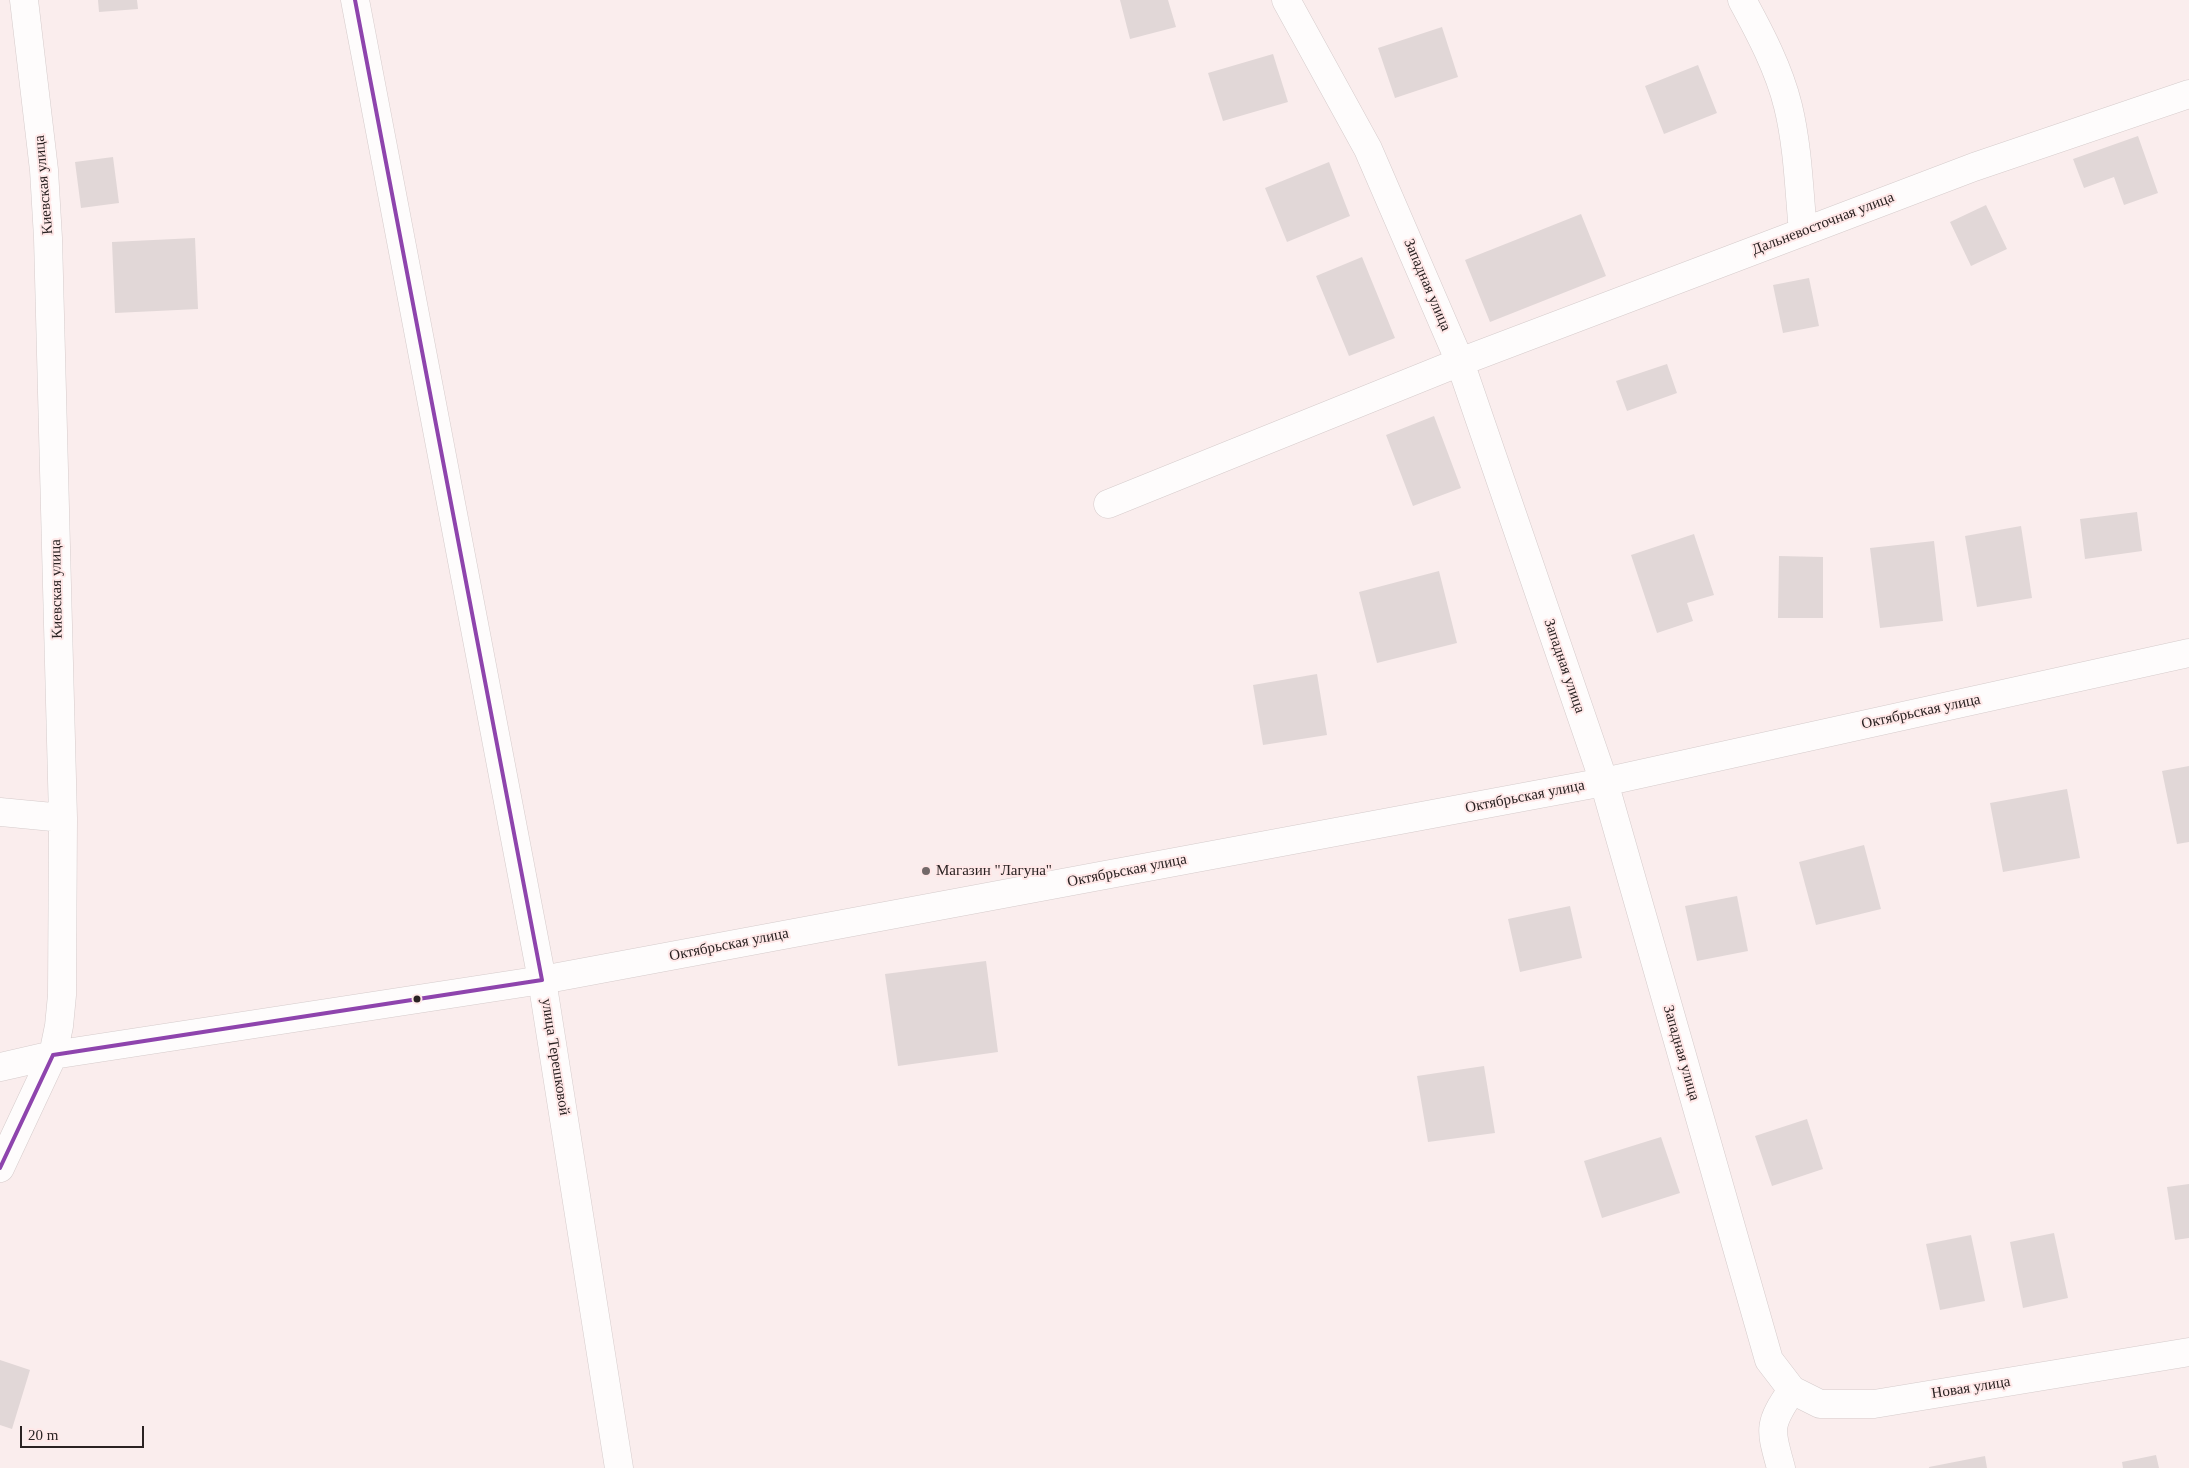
<!DOCTYPE html>
<html>
<head>
<meta charset="utf-8">
<style>
	body { margin:0 }
	#map { position:relative; width:2189px; height:1468px; overflow:hidden; background:#faeded; font-family:Georgia,serif }
	canvas { display:block }
	.scale { position:absolute; left:20px; top:1426px; width:124px; height:22px; box-sizing:border-box; border:2px solid #2a2222; border-top:0; padding-left:6px; font-size:15px; line-height:18px; white-space:nowrap; color:#2a2222; -webkit-text-stroke:4px #ffe8e8; paint-order:stroke }
</style>
</head>
<body>
<div id="map">
<canvas width="2189" height="1468"></canvas>
<div class="scale">20 m</div>
</div>
<script>
const ctx = document.querySelector('canvas').getContext('2d');
ctx.lineJoin = 'round';
function fillPath(path, color) { ctx.fillStyle = color; ctx.fill(path, 'evenodd'); }
function stroke(path, color, width, dash) { ctx.strokeStyle = color; ctx.lineWidth = width; ctx.lineCap = dash ? 'butt' : 'round'; ctx.setLineDash(dash || []); ctx.stroke(path); }
function drawText(font, color, halo, rows, align = 'center') {
  ctx.font = font + ' Georgia,serif'; ctx.lineWidth = 4; ctx.setLineDash([]); ctx.textBaseline = 'middle'; ctx.strokeStyle = halo; ctx.fillStyle = color; for (const [text, x, y, turn = 0] of rows) {
    ctx.save(); ctx.translate(x, y); ctx.rotate((+turn || 0) * Math.PI / 180); ctx.textAlign = isNaN(turn) ? turn : align; if (halo) ctx.strokeText(text, 0, 0); ctx.fillText(text, 0, 0); ctx.restore();
  }
}
const building = new Path2D(`
	M98 0H137L138 9 99 12Z
	M1120 0H1168L1176 27 1130 39Z
	M1442 27 1458 77 1395 98 1378 48Z
	M1273 54 1288 102 1223 121 1208 73Z
	M1698 65 1717 113 1664 134 1645 86Z
	M2138 136 2158 193 2124 205 2114 177 2084 188 2073 159Z
	M113 157 119 203 81 208 75 162Z
	M1329 162 1350 216 1287 242 1265 188Z
	M1986 205 2007 249 1971 266 1950 222Z
	M1581 214 1606 276 1490 322 1465 260Z
	M195 238 198 309 115 313 112 242Z
	M1362 257 1395 338 1349 356 1316 276Z
	M1809 278 1819 326 1783 333 1773 285Z
	M1667 364 1677 393 1627 411 1616 381Z
	M1434 416 1461 488 1413 506 1386 435Z
	M2137 512 2142 551 2085 559 2080 519Z
	M2021 526 2032 598 1977 607 1965 536Z
	M1694 534 1714 595 1687 603 1693 621 1657 633 1631 555Z
	M1934 541 1943 621 1880 628 1870 548Z
	M1779 556 1823 557V618H1778Z
	M1439 571 1457 643 1377 663 1359 592Z
	M1317 674 1327 735 1263 745 1253 685Z
	M2189 766V842L2177 844 2162 771Z
	M2067 789 2080 858 2003 872 1990 803Z
	M1864 845 1881 909 1816 925 1799 862Z
	M1737 896 1748 951 1697 961 1685 906Z
	M1570 906 1582 958 1520 972 1508 919Z
	M986 961 998 1052 898 1066 885 974Z
	M1484 1066 1495 1133 1428 1142 1417 1076Z
	M1807 1119 1823 1169 1772 1186 1755 1136Z
	M1661 1137 1680 1193 1602 1218 1584 1161Z
	M2189 1184V1238L2175 1240 2167 1187Z
	M2054 1233 2068 1298 2023 1308 2010 1242Z
	M1971 1235 1985 1301 1940 1310 1926 1244Z
	M0 1360 30 1370 12 1429 0 1425Z
	M2156 1455 2159 1468H2123L2122 1462Z
	M1985 1456 1987 1468H1929V1467Z`);
const minor = new Path2D(`
	M1286 0 1368 149 1460 362 1604 782 1769 1360 1792 1390 1820 1404H1874L2189 1352
	M1742 0C1760 33 1779 69 1788 106 1798 147 1799 190 1803 232
	M1108 504 1460 362 1803 232 1974 167 2189 94
	M0 812 63 818
	M0 1067 53 1055 542 980 1604 782 2189 653
	M0 1168 53 1055 59 1026 62 995 63 818 48 238 44 170 24 0
	M1781 1468C1770 1428 1768 1425 1792 1390`);
const major = new Path2D(`
	M355 0 542 980 619 1468`);
const bus1 = new Path2D(`
	M355 0 542 980
	M53 1055 542 980
	M0 1168 53 1055`);
const markers = [
	[926,871,5,"#736969"],
	[417,999,4.5,"#2a2222"]
];
const streetNames = [
	["Киевская улица",44,185,-95],
	["Дальневосточная улица",1823,224,-21],
	["Западная улица",1427,285,67],
	["Киевская улица",57,589,-91],
	["Западная улица",1564,666,71],
	["Октябрьская улица",1921,712,-12],
	["Октябрьская улица",1525,797,-11],
	["Октябрьская улица",1127,871,-11],
	["Октябрьская улица",729,945,-11],
	["Западная улица",1681,1053,74],
	["улица Терешковой",555,1057,81],
	["Новая улица",1971,1388,-9]
];
const poiNames = [
	["Магазин \"Лагуна\"",936,871]
];
fillPath(building, '#e1d7d7');
stroke(minor, '#d5cbcb', 29);
stroke(major, '#d5cbcb', 29);
stroke(minor, '#fefcfc', 28);
stroke(major, '#fefcfc', 28);
stroke(bus1, '#8e44ad', 4);
for (const [x, y, r, color] of markers) { const dot = new Path2D(); dot.arc(x, y, r, 0, 2 * Math.PI); ctx.fillStyle = color; ctx.fill(dot); stroke(dot, '#ffe8e8', 2); }
drawText('15px', '#2a2222', '#ffe8e8', streetNames);
drawText('15px', '#2a2222', '#ffe8e8', poiNames, 'left');
</script>
</body>
</html>
